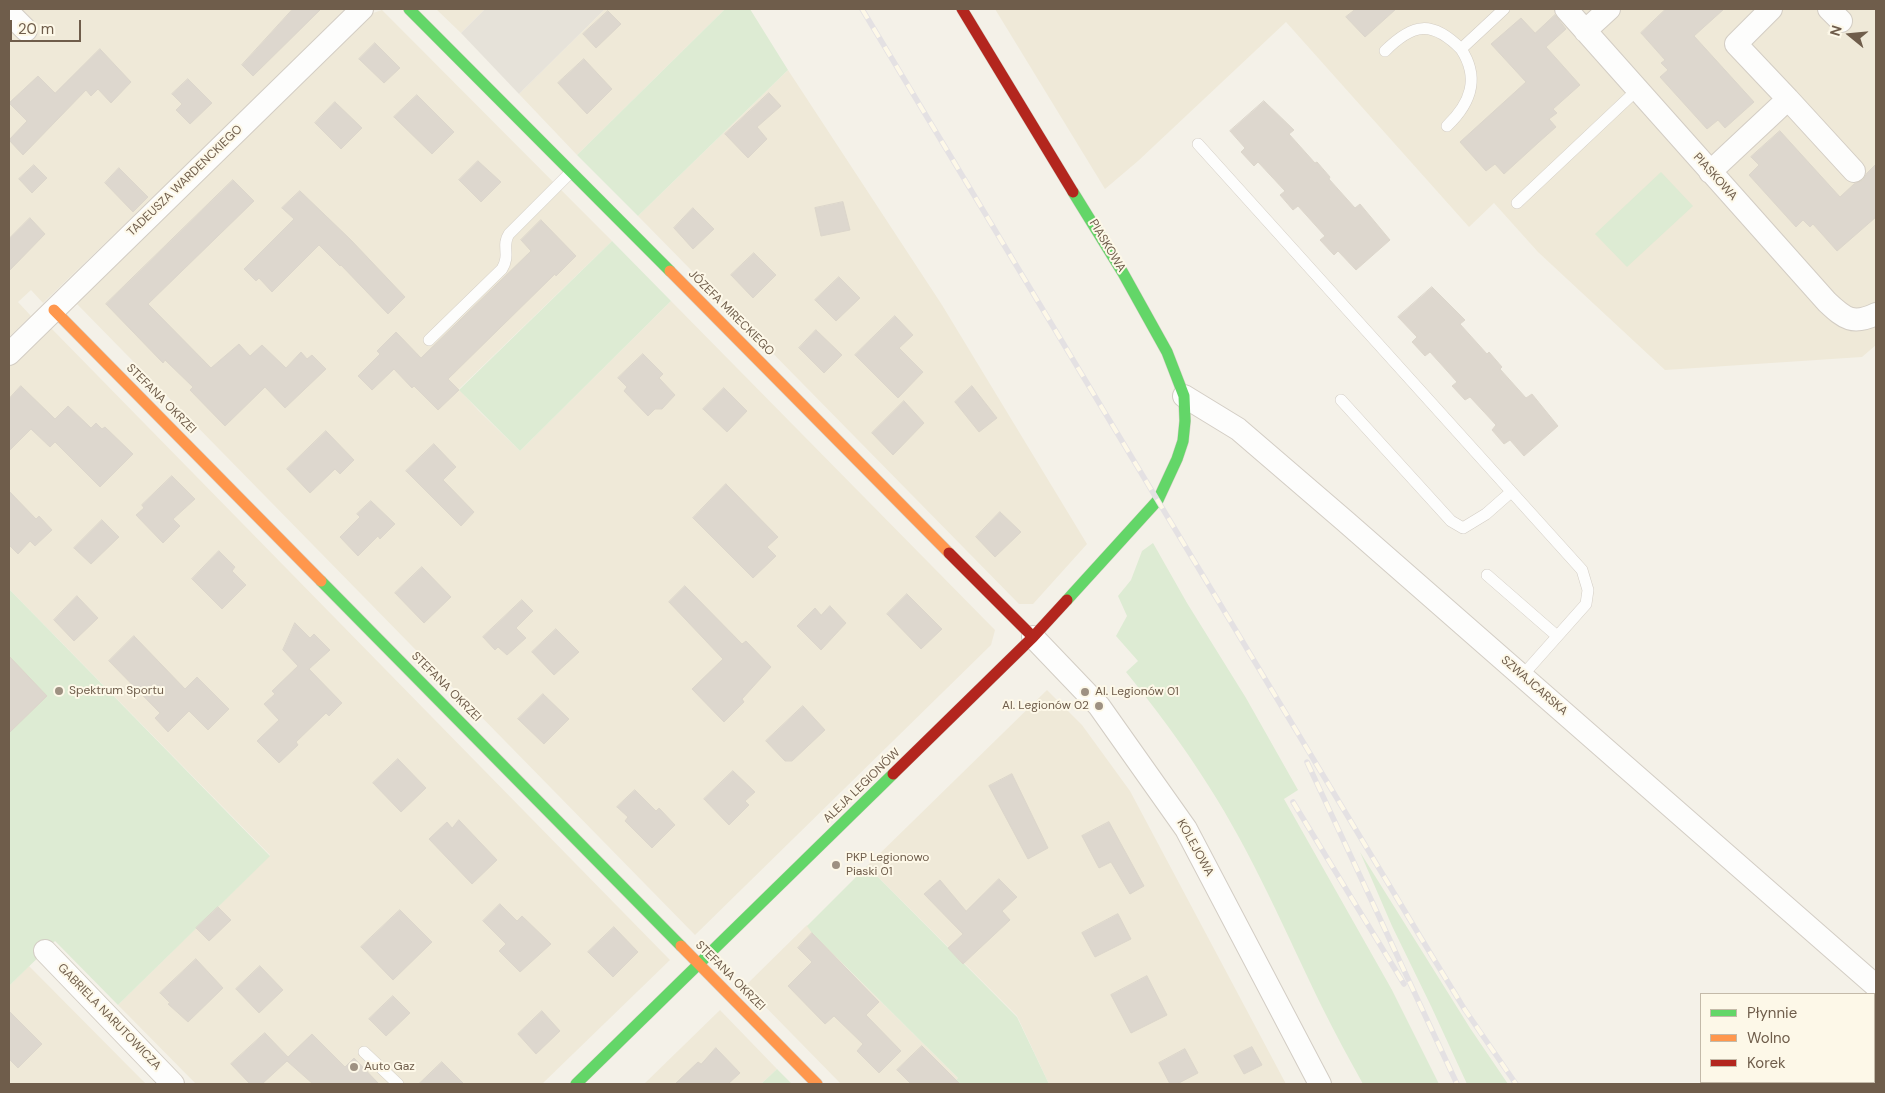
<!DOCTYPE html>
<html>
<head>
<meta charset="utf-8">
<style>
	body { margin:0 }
	#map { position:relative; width:1885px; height:1093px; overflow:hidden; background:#f4f1e8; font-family:"DM Sans",sans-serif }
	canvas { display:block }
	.frame { position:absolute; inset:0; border:10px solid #6f5d4b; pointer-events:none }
	.legend { position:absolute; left:1700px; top:993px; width:175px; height:90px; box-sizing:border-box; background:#fdf8e8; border:1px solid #c4baa9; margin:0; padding:6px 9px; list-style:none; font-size:15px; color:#6f5d4b }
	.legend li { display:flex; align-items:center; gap:10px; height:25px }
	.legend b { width:25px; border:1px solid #c4baa9 }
	.north { position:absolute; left:1825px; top:10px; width:50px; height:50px; -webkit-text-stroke:4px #fdf8e8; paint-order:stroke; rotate:287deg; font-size:14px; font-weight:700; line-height:20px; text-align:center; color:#6f5d4b }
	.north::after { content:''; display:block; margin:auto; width:18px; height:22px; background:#6f5d4b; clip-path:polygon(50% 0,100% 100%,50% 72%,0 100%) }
	.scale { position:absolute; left:10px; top:20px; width:71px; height:22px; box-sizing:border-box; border:2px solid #6f5d4b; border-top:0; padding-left:6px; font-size:15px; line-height:18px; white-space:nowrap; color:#6f5d4b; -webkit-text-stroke:4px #fdf8e8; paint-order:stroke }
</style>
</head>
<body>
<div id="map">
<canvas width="1885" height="1093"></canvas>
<div class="frame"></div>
<ul class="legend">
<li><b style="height:6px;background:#63d668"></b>Płynnie</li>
<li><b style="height:6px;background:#ff974d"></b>Wolno</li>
<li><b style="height:6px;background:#b3261e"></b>Korek</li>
</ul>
<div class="north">N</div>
<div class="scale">20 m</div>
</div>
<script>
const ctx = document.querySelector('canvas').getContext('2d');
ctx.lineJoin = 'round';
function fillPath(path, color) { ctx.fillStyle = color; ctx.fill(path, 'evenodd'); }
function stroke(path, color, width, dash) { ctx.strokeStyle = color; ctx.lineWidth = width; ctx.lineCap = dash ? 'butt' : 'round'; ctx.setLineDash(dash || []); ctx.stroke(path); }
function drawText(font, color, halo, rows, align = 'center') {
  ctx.font = font + ' "DM Sans",sans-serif'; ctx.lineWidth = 4; ctx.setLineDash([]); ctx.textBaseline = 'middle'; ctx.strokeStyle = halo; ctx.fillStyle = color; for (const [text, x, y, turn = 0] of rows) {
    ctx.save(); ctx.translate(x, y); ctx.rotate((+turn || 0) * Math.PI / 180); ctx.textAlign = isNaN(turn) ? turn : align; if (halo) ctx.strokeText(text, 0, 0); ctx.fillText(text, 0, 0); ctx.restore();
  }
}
const residential = new Path2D(`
	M9 9H348L43 303 31 290 18 302 31 316 9 337Z
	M436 9H485L461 33Z
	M605 9H725L577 155 519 94Z
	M995 9H1876V345L1862 357 1665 370 1538 252 1494 203 1469 227 1286 22 1138 161 1105 189Z
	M382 10 612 241 459 389 478 410 520 451 671 301 995 630 991 645 695 935 76 303 373 13Z
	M788 70 942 305 1087 544 1033 604H1019L638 216Z
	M50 327 670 960 542 1084H196L118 1005 270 855 9 589V367Z
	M1047 690 1082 725 1130 791 1286 1084H1049L1017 1016 867 866Z
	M807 925 849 970 958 1078 952 1084H841L745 986Z
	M29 966 146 1084H9V986Z
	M720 1010 777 1069 761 1084H644Z`);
const industrial = new Path2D(`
	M485 9H605L519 94 461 33Z`);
const green = new Path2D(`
	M725 9H750L788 70 638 216 577 155Z
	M1661 172 1693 206 1627 267 1595 234Z
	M612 241 671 301 520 451 459 390Z
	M1153 543 1187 603 1246 698 1298 790 1284 799 1392 990 1439 1084H1363C1349 1059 1335 1033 1322 1007 1286 933 1253 855 1208 785 1183 745 1155 708 1126 672L1138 661 1116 636 1127 616 1118 596 1131 580 1142 551Z
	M9 589 270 856 118 1005 55 941 9 986Z
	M1360 852 1470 1028 1508 1084H1467L1431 1006 1392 926Z
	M867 866 1017 1017 1049 1084H952L958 1078 812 933 807 926Z
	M777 1069 792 1084H761Z`);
const building = new Path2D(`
	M293 9H321L253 76 242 65Z
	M1356 9H1396L1365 37 1346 17Z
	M1666 9H1724L1694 36 1754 102 1725 128 1718 120 1707 129 1660 77 1668 70 1661 63 1665 60 1641 33Z
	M608 11 621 24 596 48 583 34Z
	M1555 15 1566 29 1546 47 1580 85 1553 109 1557 113 1549 119 1556 127 1539 142 1504 174 1495 164 1486 171 1460 142 1526 82 1491 44 1521 18 1535 33Z
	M375 43 400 68 384 83 359 59Z
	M100 49 131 82 111 103 98 89 91 96 86 90 23 155 9 140 27 121 9 103 38 76 55 93Z
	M584 59 612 89 587 114 558 83Z
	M188 79 212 103 190 124 176 110 182 104 172 94Z
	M769 93 781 106 757 127 767 139 748 158 725 134Z
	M417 95 454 132 432 154 394 117Z
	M1264 101 1294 130 1289 134 1315 163 1317 162 1330 177 1329 179 1355 208 1360 204 1390 240 1356 270 1338 251 1334 255 1320 240 1325 236 1298 206 1293 210 1280 195 1285 191 1258 162 1254 166 1241 152 1245 148 1230 131Z
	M335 102 362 128 341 149 315 123Z
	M1780 131 1840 197 1854 184 1863 180 1867 173 1876 164V217L1837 251 1813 224 1810 227 1803 220 1796 227 1749 175 1759 165 1751 157Z
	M478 161 501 182 481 202 459 180Z
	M34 165 47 178 32 193 19 179Z
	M119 168 148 197 133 212 105 183Z
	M233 180 254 201 148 304 211 368 239 344 250 356 262 345 286 368 301 352 307 359 312 355 326 369 285 408 265 387 225 426 190 390 193 387 165 360 163 363 106 304Z
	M300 191 351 240 405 297 388 314 341 265 340 266 319 245 272 292 259 278 256 281 244 269 294 219 282 208Z
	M843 202 850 230 821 236 815 208Z
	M693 208 714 229 693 249 674 228Z
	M30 218 45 234 9 271V239Z
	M541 220 576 256 556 276 555 274 448 379 459 390 438 410 414 386 412 388 394 369 372 390 358 376 380 354 377 351 396 332 421 358 531 251 521 240Z
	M754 253 776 275 753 298 731 275Z
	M839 277 860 298 836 321 815 300Z
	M1432 287 1465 320 1460 324 1487 354 1489 352 1502 367 1500 369 1526 398 1532 394 1558 426 1524 456 1510 440 1504 444 1492 430 1496 425 1470 397 1465 400 1452 386 1457 382 1430 352 1425 356 1412 342 1417 337 1398 317Z
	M895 316 913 335 899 348 923 372 898 398 855 355Z
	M816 330 842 355 824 373 799 348Z
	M643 354 663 374 659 378 675 395 662 409H655L648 416 624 391 627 387 618 378Z
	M21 386 55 419 68 406 91 428 96 423 102 429 105 427 133 454 100 487 55 442 50 447 31 429 9 451V399Z
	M972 386 997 418 979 432 955 402Z
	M724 388 747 411 727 432 703 409Z
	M904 401 924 423 893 455 872 433Z
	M326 431 354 460 340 474 335 469 310 493 287 469Z
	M434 444 456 467 443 480 474 512 461 526 406 471Z
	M172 476 195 499 173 519 180 526 163 543 136 515 144 508 142 505Z
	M726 484 778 537 767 547 776 556 753 578 693 518Z
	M9 491 36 519 39 516 52 530 35 546 30 541 18 554 9 545Z
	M371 501 395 524 380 539 378 536 358 556 340 537 360 517 357 514Z
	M1000 512 1021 532 995 557 976 537Z
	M102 520 119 537 91 564 74 548Z
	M219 551 235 567 232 571 246 585 222 609 192 579Z
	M422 567 451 597 424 623 395 593Z
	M685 586 742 644 746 641 771 667 742 699 744 702 724 722 692 689 723 659 669 602Z
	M907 594 942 629 921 649 887 614Z
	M77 596 98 618 74 641 54 620Z
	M522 600 533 611 516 628 526 638 507 655 498 647 495 650 483 637Z
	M830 606 846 623 821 650 797 626 815 608 821 615Z
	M295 623 310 638 314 634 330 650 309 669 342 703 329 716 326 713 296 742 298 745 279 763 257 741 279 720 264 704 275 694 272 691 298 666 283 650Z
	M556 629 579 652 554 675 532 652Z
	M134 636 185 689 197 677 229 709 208 730 189 711 168 732 155 718 160 713 109 661Z
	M9 656 47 696 9 733Z
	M543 694 569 719 544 744 518 719Z
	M803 706 825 730 792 761H785L766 741Z
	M398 759 426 788 401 812 373 783Z
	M733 771 755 792 745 801 749 805 729 825 704 799Z
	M1012 774 1048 848 1028 859 989 786Z
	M635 790 656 811 659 808 675 825 652 848 625 821 628 817 617 807Z
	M459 820 497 860 472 884 429 839 447 822 452 828Z
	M1109 822 1144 886 1130 894 1111 862 1099 868 1082 836Z
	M999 879 1017 897 1002 911 1010 920 963 964 948 948 963 934 924 894 940 880 966 911Z
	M500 904 517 921 522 916 551 944 520 972 499 951 506 944 483 921Z
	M218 907 231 920 209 941 196 928Z
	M400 910 432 942 393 980 361 947Z
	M1118 914 1131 939 1095 957 1082 933Z
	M614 927 638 952 613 977 588 952Z
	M812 933 879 1002 866 1015 901 1051 879 1073 857 1051 863 1044 834 1016 825 1024 788 986 812 962 798 948Z
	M196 959 223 988 188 1022 168 1004 170 1003 160 993Z
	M260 966 283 990 259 1013 236 989Z
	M1147 976 1167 1015 1131 1033 1111 995Z
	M393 996 410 1013 386 1036 369 1019Z
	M9 1011 42 1044 18 1068 9 1059Z
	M542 1011 560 1031 536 1054 518 1034Z
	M265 1033 288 1057 312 1034 345 1067 354 1058 379 1084H313L287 1061 262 1084H250L231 1064Z
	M922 1046 960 1084H911L897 1070Z
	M1252 1047 1262 1065 1244 1074 1234 1056Z
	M716 1048 740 1073 728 1084H675L698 1062 701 1064Z
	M1185 1049 1198 1073 1177 1084H1170L1159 1063Z
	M442 1062 464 1084H419Z`);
const lane = new Path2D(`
	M1385 51C1413 23 1432 20 1461 49L1504 9
	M1447 126C1471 103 1480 78 1461 49
	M1198 144 1582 570 1588 590 1586 604 1522 676
	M1517 203 1637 90
	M429 340 502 269C511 254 501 246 509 234L571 172
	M1341 400 1451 521 1463 528 1486 514 1511 492
	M1487 575 1557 636
	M364 1052 398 1084`);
const street = new Path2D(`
	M1566 9 1827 302C1845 319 1853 325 1876 314
	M1771 9 1736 44 1788 99
	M1829 9 1841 21
	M9 13 26 30
	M1585 31 1609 9
	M1710 172 1788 99 1854 171
	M9 354 362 9
	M1184 396 1238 429 1345 521 1876 986
	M1033 637 1099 706 1186 829 1320 1084
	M45 951 173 1084`);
const fast = new Path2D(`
	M409 9 670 271
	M321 581 681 946
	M1067 600 1158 500 1177 459 1183 441 1185 421 1184 396 1167 352 1123 273 1073 192
	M576 1084 893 774`);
const slow = new Path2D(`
	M670 271 949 553
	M54 310 321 581
	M681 946 817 1084`);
const jam = new Path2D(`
	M962 9 1073 192
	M949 553 1033 637
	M893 774 1033 637 1067 600`);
const rail = new Path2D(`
	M862 9 1421 938 1465 1010 1516 1084
	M1307 762 1457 1084
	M1293 802 1404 984`);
const markers = [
	[59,691,5,"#9e9182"],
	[1085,692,5,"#9e9182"],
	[1099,706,5,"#9e9182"],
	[836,865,5,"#9e9182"],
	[354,1067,5,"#9e9182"]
];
const streetNames = [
	["PIASKOWA",1715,177,48],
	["TADEUSZA WARDENCKIEGO",185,181,-44],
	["PIASKOWA",1107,246,59],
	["JÓZEFA MIRECKIEGO",731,313,45],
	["STEFANA OKRZEI",161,399,45],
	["SZWAJCARSKA",1534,686,41],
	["STEFANA OKRZEI",446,687,45],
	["ALEJA LEGIONÓW",862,786,-44],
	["KOLEJOWA",1195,848,61],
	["STEFANA OKRZEI",730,976,45],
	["GABRIELA NARUTOWICZA",109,1017,46]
];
const poiNames = [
	["Spektrum Sportu",69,691],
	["Al. Legionów 01",1095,692],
	["Al. Legionów 02",1089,706,"right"],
	["PKP Legionowo",846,858],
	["Piaski 01",846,872],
	["Auto Gaz",364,1067]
];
fillPath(residential, '#efe9d8');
fillPath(industrial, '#e6e2d9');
fillPath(green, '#ddebd3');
fillPath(building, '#ddd7ce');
stroke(building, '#dcd6cb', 1);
stroke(lane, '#d3cdc4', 12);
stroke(street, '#d3cdc4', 24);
stroke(fast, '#d4cec4', 12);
stroke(slow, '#d4cec4', 12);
stroke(jam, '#d4cec4', 12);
stroke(lane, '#fdfdfc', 11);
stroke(street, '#fdfdfc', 22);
stroke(fast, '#63d668', 11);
stroke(slow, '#ff974d', 11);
stroke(jam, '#b3261e', 11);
stroke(rail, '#e4e1e3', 5.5);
stroke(rail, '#fdf8e8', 4, [11]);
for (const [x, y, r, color] of markers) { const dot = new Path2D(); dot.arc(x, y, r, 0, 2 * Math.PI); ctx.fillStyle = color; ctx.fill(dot); stroke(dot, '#fdf8e8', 2); }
drawText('12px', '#6f5d4b', '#fdf8e8', streetNames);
drawText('12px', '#6f5d4b', '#fdf8e8', poiNames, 'left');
</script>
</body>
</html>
